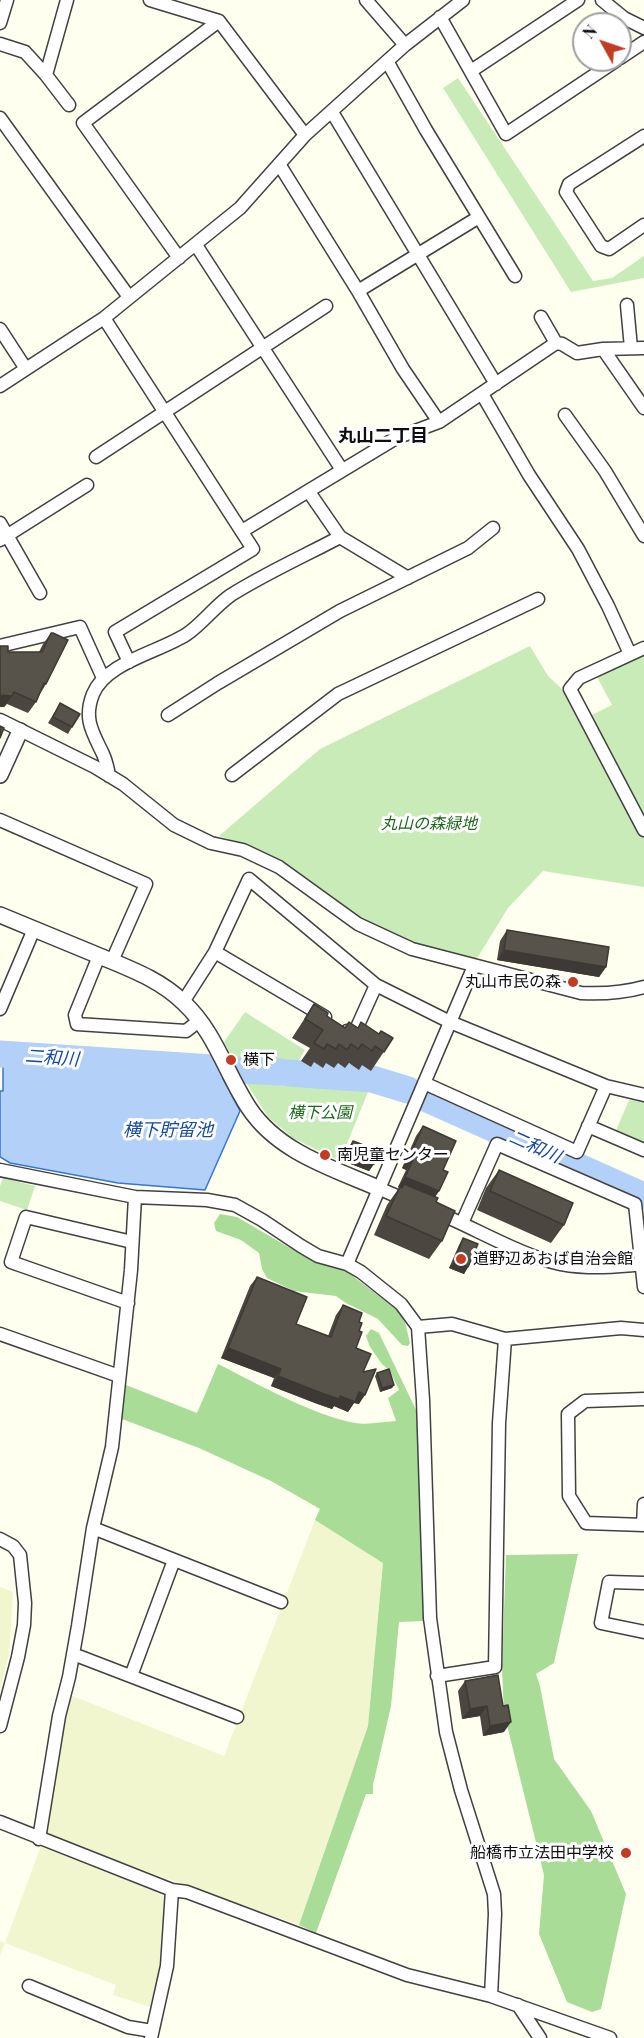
<!DOCTYPE html>
<html>
<head>
<meta charset="utf-8">
<style>
	body { margin:0 }
	#map { position:relative; width:644px; height:2038px; overflow:hidden; background:#fffff0; font-family:"Playfair Display",serif }
	canvas { display:block }
	.north { position:absolute; left:572px; top:12px; width:60px; height:60px; box-sizing:border-box; background:#fff; border:2px solid #9f9f9f; border-radius:50%; rotate:310deg; font-size:16px; font-weight:700; line-height:24px; text-align:center; color:#0e0e0e }
	.north::after { content:''; display:block; margin:auto; width:21px; height:27px; background:#c23b23; clip-path:polygon(50% 0,100% 100%,50% 72%,0 100%) }
</style>
</head>
<body>
<div id="map">
<canvas width="644" height="2038"></canvas>
<div class="north">N</div>
</div>
<script>
const ctx = document.querySelector('canvas').getContext('2d');
ctx.lineJoin = 'round';
function fillPath(path, color) { ctx.fillStyle = color; ctx.fill(path, 'evenodd'); }
function stroke(path, color, width, dash) { ctx.strokeStyle = color; ctx.lineWidth = width; ctx.lineCap = dash ? 'butt' : 'round'; ctx.setLineDash(dash || []); ctx.stroke(path); }
function drawText(font, color, halo, rows, align = 'center') {
  ctx.font = font + ' "Playfair Display","Noto Sans JP",serif'; ctx.lineWidth = 6; ctx.setLineDash([]); ctx.textBaseline = 'middle'; ctx.strokeStyle = halo; ctx.fillStyle = color; for (const [text, x, y, turn = 0] of rows) {
    ctx.save(); ctx.translate(x, y); ctx.rotate((+turn || 0) * Math.PI / 180); ctx.textAlign = isNaN(turn) ? turn : align; if (halo) ctx.strokeText(text, 0, 0); ctx.fillText(text, 0, 0); ctx.restore();
  }
}
const farmland = new Path2D(`
	M315 1520 383 1562 368 1726 299 1925 49 1837 47 1832 65 1716 70 1695 224 1756Z
	M0 1587 13 1592 9 1655 0 1689Z
	M41 1846 153 1890 164 1897 166 1901 161 1966 150 2007 113 1995 116 1985 5 1943 0 1955V1941L5 1943Z`);
const green = new Path2D(`
	M458 78 593 281 612 278 644 256V278L571 292 443 88Z
	M530 646 548 676 563 690 580 721 612 705 596 675 644 652V887L543 871 508 908 476 960C445 952 413 946 384 931 349 914 319 886 286 864 266 850 242 843 219 836L320 749Z
	M245 1012 305 1050 294 1068 236 1064 224 1042Z
	M242 1076 372 1082 340 1161 293 1138 268 1117Z
	M629 1100 644 1102V1146L615 1133Z
	M3 1178 35 1186 27 1210 0 1201V1186Z`);
const forest = new Path2D(`
	M220 1214 237 1217 309 1259 346 1271 396 1309 405 1322 410 1343 408 1346 402 1345 378 1319 346 1303 336 1296 294 1291 267 1278 262 1269 259 1253 241 1240 216 1231 214 1223Z
	M371 1329 379 1333 418 1414 424 1621 399 1622 391 1706 373 1785V1794H366L316 1933 299 1925 368 1726 383 1563 315 1520 320 1509 271 1481 199 1448 122 1419 126 1385 197 1413 218 1364C258 1384 312 1415 355 1423 367 1425 383 1422 396 1421L388 1398 399 1390 390 1371 382 1364 370 1347 366 1336Z
	M578 1554 554 1663 536 1674 540 1686 554 1759 591 1811 626 1894 601 2009 592 2012 567 2002 539 1934 544 1875 504 1713 502 1669 506 1555Z`);
const water = new Path2D(`
	M3 1063 221 1075 240 1111 205 1190 118 1183 10 1163 0 1157V1091H3Z`);
const river = new Path2D(`
	M0 1054 213 1068
	M242 1070 281 1072
	M289 1073 372 1079 408 1090
	M427 1099 644 1196`);
const minor = new Path2D(`
	M150 0 219 21 305 135
	M366 0 405 45
	M602 0 624 18 644 28
	M440 17 506 134 617 60
	M0 23 7 0
	M0 44 25 52 46 75 69 105
	M620 58 644 42
	M387 61 426 130 515 276
	M471 71 578 0
	M46 75 67 0
	M332 112 496 384
	M0 118 129 297
	M644 136 569 184 566 192 601 246 609 249 644 225
	M279 164 358 291 403 369 439 422
	M196 245 342 470
	M179 258 83 123 219 21
	M358 291 479 217
	M627 305 631 348
	M541 317 556 343
	M104 318 253 549 115 632 129 662
	M0 329 26 369
	M603 349 644 408
	M0 386 104 318 240 208 305 135 405 45 463 0
	M482 394 529 475 578 549 608 606 630 654
	M565 415 605 471 644 536
	M96 457 326 306
	M309 492 340 537 408 578
	M0 523 40 593
	M242 531 396 438 439 422 556 343 562 344 577 353 603 349 644 348
	M0 540 87 485
	M0 646 80 627 103 678
	M644 648 579 678 570 689 644 830
	M168 715 218 683 340 611 468 548 493 528
	M0 720 95 767 123 784 174 825 211 843 243 850 279 867 358 924 412 949 581 993C603 994 623 993 644 987
	M232 775 338 694 538 599
	M109 776C108 769 106 761 103 754 93 733 83 719 93 694 106 662 160 652 187 634 203 623 215 606 231 595 266 573 304 556 340 537
	M0 820 146 884 112 961
	M215 952 325 1017
	M99 956 75 1015 77 1024 186 1031 200 1020
	M183 1002 215 952 249 879 376 985 450 1022 606 1086 644 1095
	M0 1009 34 929
	M347 1031 354 1034 376 985
	M424 1083 577 1152 606 1086
	M588 1126 644 1150
	M0 1170 135 1197 207 1200 235 1205 262 1220 301 1246 318 1256 347 1264 361 1272 401 1304 418 1327 423 1400 430 1618 446 1732 461 1790 494 1894 495 1914 491 1996
	M378 1188 408 1201
	M438 1213C475 1228 523 1257 561 1264 589 1269 616 1267 644 1264
	M462 1223 497 1144 635 1204 644 1287
	M347 1264 474 966
	M128 1303 11 1262 26 1217 132 1242
	M418 1327 452 1324 505 1339 621 1328 644 1330
	M0 1334 119 1376
	M644 1399 585 1401 568 1414 569 1496 586 1523 644 1525
	M643 1525 644 1504
	M93 1528 281 1602
	M0 1539 13 1546 20 1555 25 1603 24 1625 18 1657 0 1726
	M644 1583 609 1582 601 1623 644 1632
	M73 1654 237 1717
	M131 1676 174 1560
	M437 1676 495 1667 499 1423 505 1339
	M0 1822 172 1890 187 1892 407 1975 491 1996 610 2038
	M39 1839 59 1716 69 1677 78 1626 93 1528 112 1447 131 1270 135 1197
	M29 1986 128 2027 152 2031
	M518 2005 540 2038
	M151 2038 167 1966 172 1890`);
const tertiary = new Path2D(`
	M0 775 20 731
	M0 915C32 928 65 942 97 955 128 968 160 979 184 1003 215 1032 226 1073 249 1108 278 1152 332 1168 378 1188`);
const wall = new Path2D(`
	M51 633 46 684 40 694 36 702 28 713 7 704 4 707H0V646L8 652H39L43 644Z
	M60 703 72 727 68 734 48 723Z
	M507 930 606 967 599 977 497 960 500 941Z
	M314 1004 327 1016 345 1027 357 1028 393 1038 371 1071 362 1065 359 1070 349 1063 345 1068 338 1063 334 1068 326 1063 323 1068 314 1062 311 1067 301 1061 310 1048 292 1038Z
	M423 1126 443 1170 439 1191 435 1197 442 1241 429 1259 374 1235 387 1205 399 1188 398 1187 406 1170 402 1168 416 1136Z
	M353 1141 374 1164 369 1171 343 1161 348 1148Z
	M499 1170 564 1225 551 1243 477 1210 486 1188Z
	M463 1238 468 1267 464 1274 449 1268 459 1245Z
	M257 1277 296 1324 328 1336 336 1315 343 1305 359 1322V1331L356 1348 363 1372 359 1404 354 1403 348 1412 334 1406 332 1409 317 1404 271 1386 274 1378 221 1358 250 1286Z
	M377 1373 394 1385 392 1388 380 1392 375 1376Z
	M498 1675 504 1732 483 1736 480 1716 462 1719 458 1691 465 1681Z`);
const shadedWall = new Path2D(`
	M0 695 12 696 4 707H0Z
	M504 950 606 967 599 977 497 960Z
	M348 1154 374 1164 369 1171 343 1161Z
	M409 1158 413 1160 406 1170 402 1168Z
	M405 1177 439 1191 432 1201 404 1184 401 1189 398 1187Z
	M454 1262 468 1267 464 1274 449 1268Z
	M228 1348 281 1369 274 1378 221 1358Z
	M278 1376 340 1396 359 1392 365 1395 359 1404 354 1403 348 1412 334 1406 332 1409 271 1386Z
	M394 1385 392 1388 380 1392 382 1388Z
	M487 1706 480 1716 462 1719 470 1709Z
	M511 1722 504 1732 483 1736 490 1726Z`);
const building = new Path2D(`
	M51 633H53L68 640 46 684 44 683 36 702 14 692 12 696 0 695V646H8V652H42Z
	M60 703 80 714 72 727 53 717Z
	M0 726 4 728 0 738Z
	M507 930 609 947 606 967 504 950Z
	M314 1004 328 1013 327 1016 345 1028 349 1022 358 1028 361 1022 379 1034 381 1031 393 1038 384 1052 375 1046 372 1051 362 1044 358 1049 351 1044 347 1050 339 1044 336 1049 327 1044 324 1049 314 1043 323 1030 305 1019Z
	M423 1126 456 1141 443 1170 448 1172 439 1191 405 1177 413 1160 409 1158Z
	M353 1141 379 1151 374 1164 348 1154Z
	M499 1170 573 1203 564 1225 490 1191Z
	M404 1184 438 1198 436 1202 455 1211 442 1241 386 1216 400 1187 402 1188Z
	M463 1238 478 1244 468 1267 454 1262Z
	M257 1277 307 1297 296 1324 331 1337 343 1305 362 1313 359 1322 362 1323 359 1331 362 1332 356 1348 371 1354 363 1372 376 1369 365 1395 359 1392 355 1402 340 1396 339 1399 324 1394 278 1376 281 1369 228 1348Z
	M389 1369 394 1385 382 1388 377 1373Z
	M498 1675 503 1706 508 1705 511 1722 490 1726 487 1706 470 1709 465 1681Z`);
const markers = [
	[573,982,6,"#c23b23"],
	[231,1060,6,"#c23b23"],
	[325,1155,6,"#c23b23"],
	[461,1259,6,"#c23b23"],
	[626,1853,6,"#c23b23"]
];
const parkNames = [
	["丸山の森緑地",429,824],
	["横下公園",320,1113]
];
const poiNames = [
	["丸山市民の森",561,982,"right"],
	["横下",243,1060],
	["南児童センター",337,1155],
	["道野辺あおば自治会館",473,1259],
	["船橋市立法田中学校",614,1853,"right"]
];
const neighbourhoodNames = [
	["丸山二丁目",383,436]
];
const waterNames = [
	["二和川",52,1058,4],
	["横下貯留池",168,1130],
	["二和川",535,1147,24]
];
fillPath(farmland, '#f1f6cf');
fillPath(green, '#c8ebb8');
fillPath(forest, '#a8dc97');
fillPath(water, '#b3d0f8');
stroke(water, '#3875d0', 1.5);
stroke(river, '#b3d0f8', 27);
stroke(minor, '#414141', 15);
stroke(tertiary, '#414141', 18);
stroke(minor, '#fff', 12);
stroke(tertiary, '#fff', 15);
fillPath(wall, '#4b4740');
fillPath(shadedWall, '#3d3934');
fillPath(building, '#57524a');
stroke(building, '#3d3934', 1.5);
for (const [x, y, r, color] of markers) { const dot = new Path2D(); dot.arc(x, y, r, 0, 2 * Math.PI); ctx.fillStyle = color; ctx.fill(dot); stroke(dot, '#fff', 2); }
drawText('italic 16px', '#1d681d', '#fff', parkNames);
drawText('16px', '#0e0e0e', '#fff', poiNames, 'left');
drawText('bold 18px', '#0e0e0e', '#fff', neighbourhoodNames);
drawText('italic 18px', '#1448a4', '#fff', waterNames);
</script>
</body>
</html>
